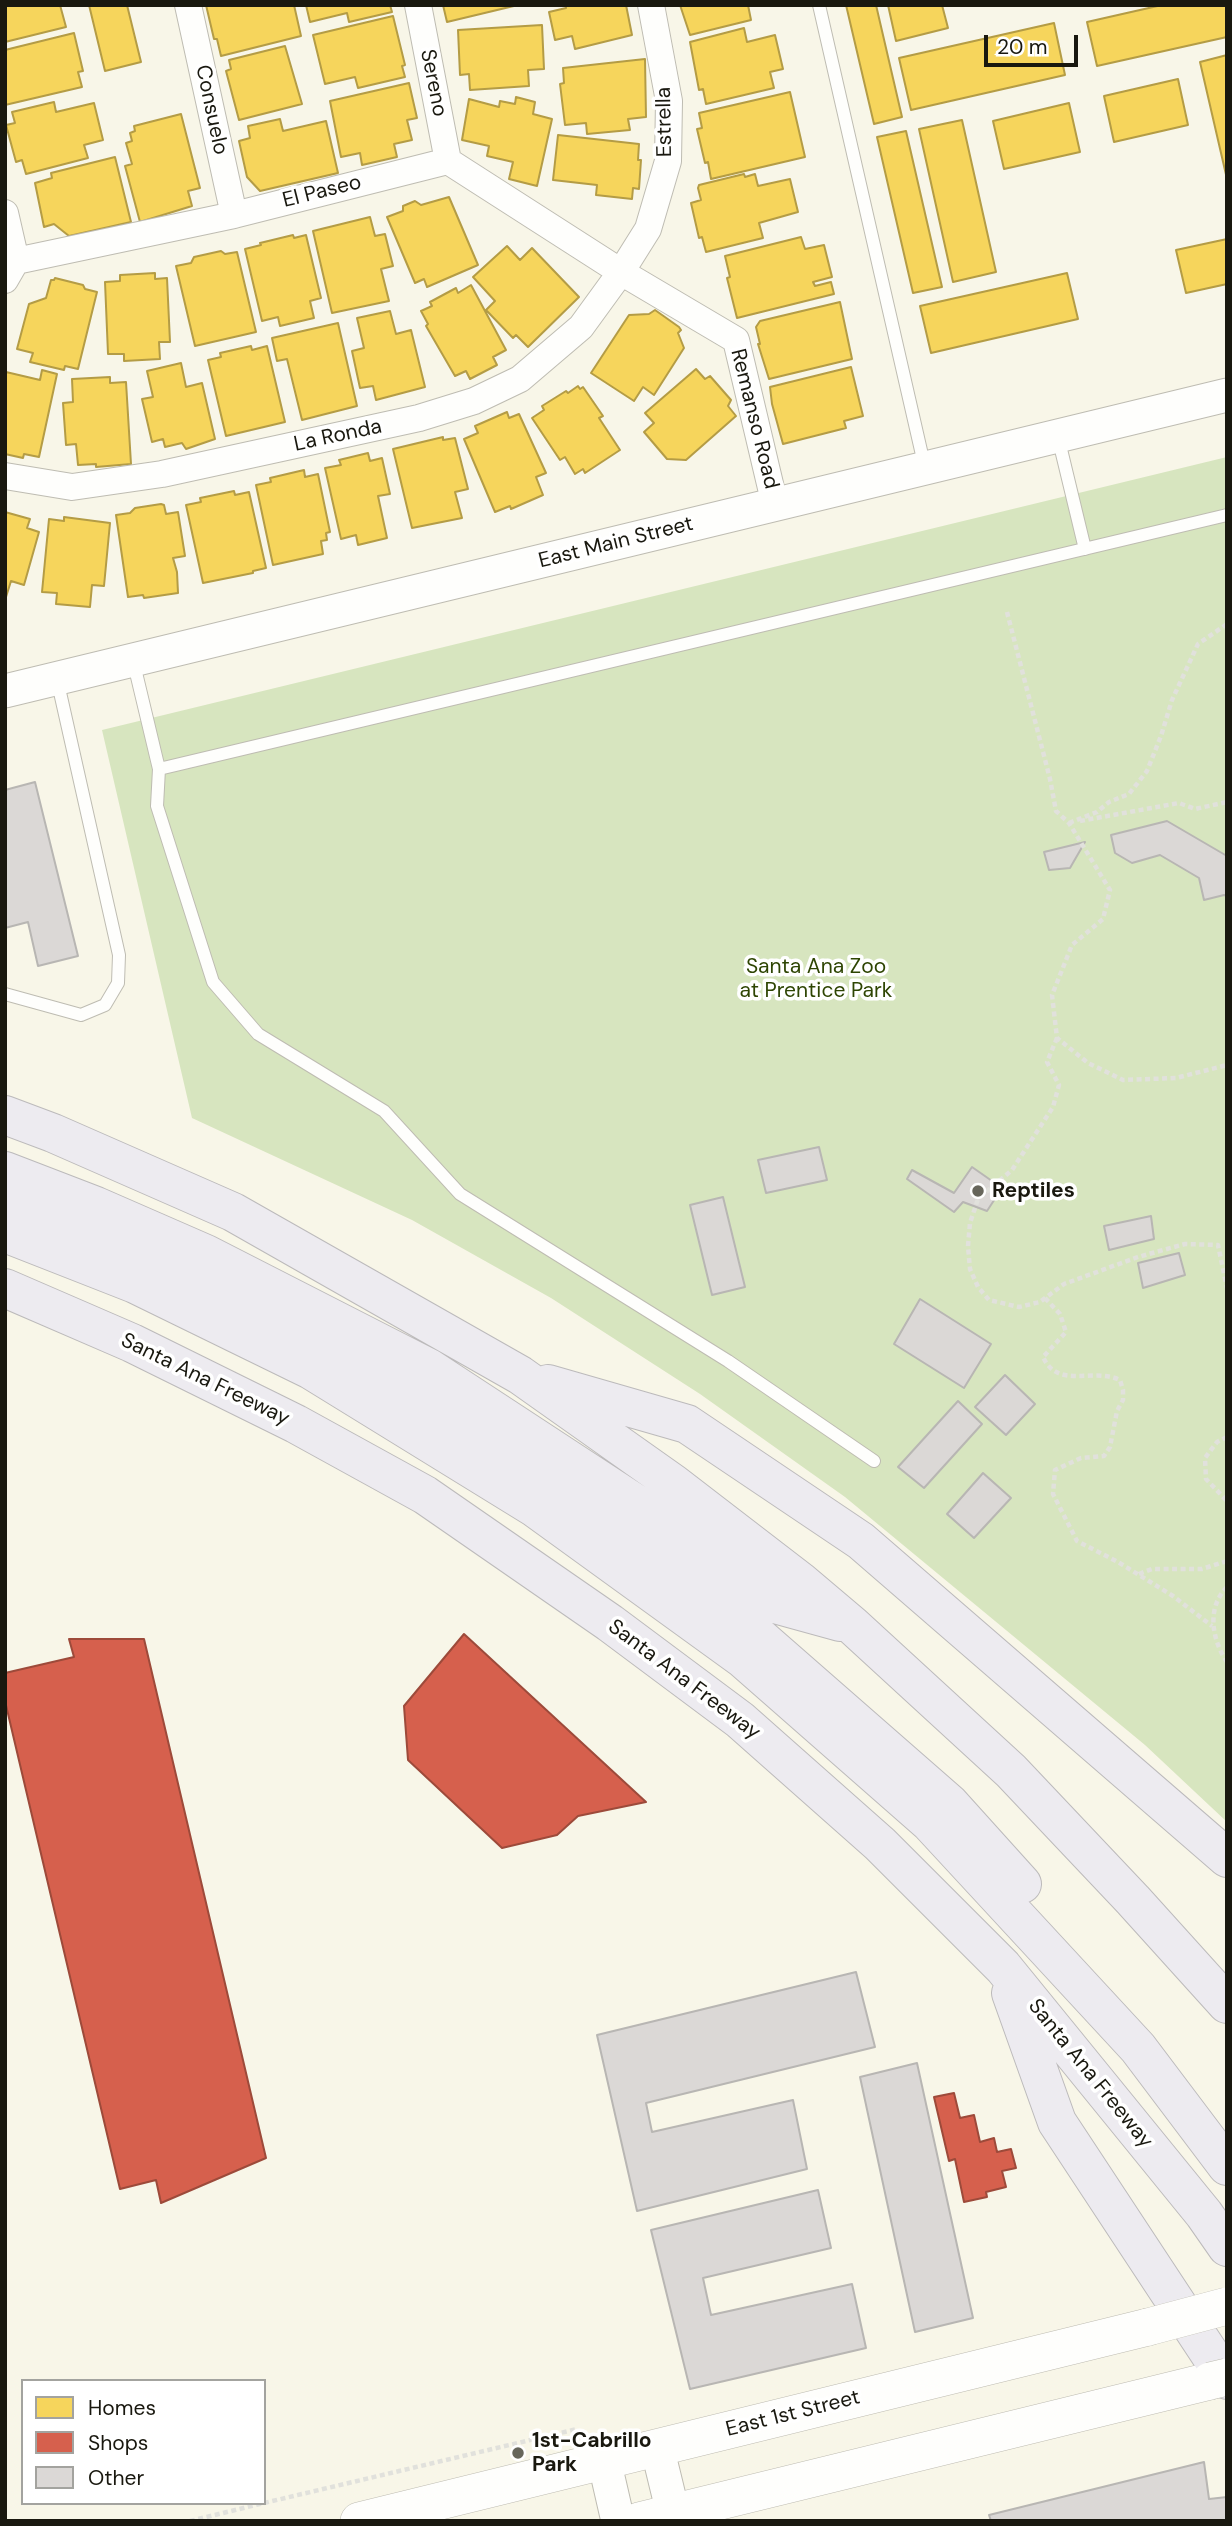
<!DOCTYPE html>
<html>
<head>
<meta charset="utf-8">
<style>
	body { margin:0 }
	#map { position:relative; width:1232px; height:2526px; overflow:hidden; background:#f8f6e8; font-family:"DM Sans",sans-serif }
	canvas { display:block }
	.frame { position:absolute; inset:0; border:7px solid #19180f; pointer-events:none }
	.legend { position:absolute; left:21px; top:2379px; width:245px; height:126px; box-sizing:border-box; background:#fff; border:2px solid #a3a39f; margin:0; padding:9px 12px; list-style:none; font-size:21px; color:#19180f }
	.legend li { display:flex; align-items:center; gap:14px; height:35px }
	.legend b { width:35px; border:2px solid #a3a39f }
	.scale { position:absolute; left:984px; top:35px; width:94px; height:32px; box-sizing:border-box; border:4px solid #19180f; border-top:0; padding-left:9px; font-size:21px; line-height:24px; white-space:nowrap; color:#19180f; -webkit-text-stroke:5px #fff; paint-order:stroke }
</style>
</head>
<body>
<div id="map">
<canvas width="1232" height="2526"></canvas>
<div class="frame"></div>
<ul class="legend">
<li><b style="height:19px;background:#f6d55c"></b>Homes</li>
<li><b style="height:19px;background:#d6604d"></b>Shops</li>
<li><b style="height:19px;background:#dbd8d6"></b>Other</li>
</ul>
<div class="scale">20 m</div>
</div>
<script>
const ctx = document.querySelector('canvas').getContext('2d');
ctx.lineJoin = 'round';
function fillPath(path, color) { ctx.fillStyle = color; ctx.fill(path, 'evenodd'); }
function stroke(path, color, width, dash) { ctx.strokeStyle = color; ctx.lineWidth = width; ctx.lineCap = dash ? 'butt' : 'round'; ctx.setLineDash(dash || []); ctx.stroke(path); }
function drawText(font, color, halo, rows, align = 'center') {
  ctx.font = font + ' "DM Sans",sans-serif'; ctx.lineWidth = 7; ctx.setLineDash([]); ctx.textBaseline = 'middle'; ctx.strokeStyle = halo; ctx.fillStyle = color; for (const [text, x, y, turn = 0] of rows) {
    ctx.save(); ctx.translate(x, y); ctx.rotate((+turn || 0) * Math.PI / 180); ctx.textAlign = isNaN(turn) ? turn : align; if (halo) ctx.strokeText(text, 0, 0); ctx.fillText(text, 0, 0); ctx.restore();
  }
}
const green = new Path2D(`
	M1227 457V1822L1145 1745 845 1497 700 1394 551 1298 412 1220 192 1118 102 730Z`);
const homes = new Path2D(`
	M5 5H60L66 27 5 42Z
	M89 5H127L141 62 105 71Z
	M206 5H294L301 36 221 56 217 39H214Z
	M306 5H390L392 12 349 22 347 13 310 22Z
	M443 5H518L447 22Z
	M566 5H626L632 35 575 49 572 36 555 40 549 12 566 8Z
	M680 5H748L751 20 690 35Z
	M846 5H876L902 117 874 124Z
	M888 5H942L948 28 896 41Z
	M1162 5H1227V37L1097 66 1087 22Z
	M393 16 405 65 402 66 405 77 358 88 355 77 325 84 313 35Z
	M1054 23 1065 75 911 110 899 58Z
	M542 25 544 69 528 70 529 86 470 90 469 74 460 75 458 30Z
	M744 28 747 42 775 35 783 69 770 72 774 88 706 104 703 89 699 90 690 42Z
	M74 33 83 71 78 72 82 87 5 105V50Z
	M285 46 302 104 239 120 226 71 231 69 229 60Z
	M1227 55V179L1200 62Z
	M645 59 646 117 628 119 630 130 587 134 586 123 565 125 560 84 564 83 563 68Z
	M1178 79 1188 125 1114 142 1104 96Z
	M409 83 417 118 407 120 412 140 394 144 397 157 362 165 360 153 341 157 330 101Z
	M790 92 805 157 711 179 708 162 705 163 697 129 702 128 699 113Z
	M516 97 535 102 533 114 552 119 537 186 509 179 513 162 487 156 489 146 462 140 469 99 499 107 500 101 515 104Z
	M54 102 56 112 94 103 103 140 84 145 88 158 26 174 22 160 16 162 6 125 15 123 12 112Z
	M1069 103 1080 152 1004 169 993 121Z
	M181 114 200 188 188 191 192 206 140 222 125 166 132 164 126 143 132 141 130 133 135 131 134 126Z
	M280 119 283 131 326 121 338 173 260 191 247 177 239 141 250 138 248 126Z
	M962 120 996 272 953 282 919 129Z
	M906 131 942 287 913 293 877 137Z
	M558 135 639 144 638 160H641L639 189 633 188 632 199 596 195 597 185 553 180Z
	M115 157 131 222 69 236 54 224 44 227 35 183 52 178 51 173Z
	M744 174 745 177 755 174 758 186 790 179 798 212 759 223 763 238 706 252 702 237 699 238 691 203 701 200 698 188 699 185Z
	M449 197 478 265 427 287 424 279 415 283 387 217 403 211V206L415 201 421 205Z
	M370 217 375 236 385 234 393 266 381 269 389 301 332 313 313 231Z
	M293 235 294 238 306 235 321 298 310 301 314 318 280 326 278 317 262 321 245 249 261 245 260 243Z
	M801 237 805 249 824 245 832 277 813 282 815 286 831 282 834 294 737 318 727 278 730 277 725 256Z
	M1227 239V284L1186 293 1176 250Z
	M507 246 520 260 532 248 579 297 528 347 516 335 513 338 486 310 495 301 473 277Z
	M221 251 225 254 237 252 256 332 195 346 176 266 191 263 194 257Z
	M155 273V279L167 278 170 342H159L160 359 124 361V354H108L105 282 120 281V275Z
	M1067 273 1078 319 931 353 920 306Z
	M55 278 83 285 85 289 97 292 78 369 65 366 64 370 30 362 33 353 17 349 29 304 46 298 51 280H54Z
	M471 285 506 350 493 357 497 365 470 379 466 371 455 376 426 326 428 324 421 311 432 306 430 302 456 288 458 293Z
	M840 302 852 359 769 379 758 344H760L756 327 760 321Z
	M655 310 679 327 681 330 678 333 684 348 654 395 643 387 634 401 591 373 629 315 649 314Z
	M390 311 396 334 411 330 425 387 376 400 373 386 360 388 352 351 364 348 357 318Z
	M338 323 357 406 302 420 287 359 277 361 272 338Z
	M251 346 252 350 267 346 285 422 226 436 208 360 221 357 220 353Z
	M181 363 186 387 202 383 215 439 186 449 182 443 165 447 163 439 152 442 142 399 153 397 147 371Z
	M851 367 863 416 844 421 846 428 783 444 772 404 770 387Z
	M696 369 705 379 710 376 731 400 728 406 736 416 686 460 667 459 644 432 654 423 645 413Z
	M42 370 57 374 39 457 24 454 23 458 5 454 6 372 40 380Z
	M110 377V383L126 382 131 464 96 467V464L78 465 76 444 66 445 63 403 73 402 72 379Z
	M578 386 580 389 583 387 603 416 599 418 620 450 585 473 583 469 575 474 565 457 560 460 532 418 544 410 542 406 566 391 568 393Z
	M507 412 509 418 519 414 546 473 536 477 543 495 511 509 510 506 495 512 464 439 478 433 475 426Z
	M443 437V440L455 438 468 489 455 492 462 518 412 528 393 449Z
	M368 453 370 461 382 458 390 494 378 496 387 538 358 545 356 535 341 539 325 468 341 465 339 460Z
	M304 470 305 477 318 474 330 532 326 533 327 540 321 541 323 554 273 565 256 485 271 482 270 478Z
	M234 491 235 495 249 492 266 568 253 571V573L203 583 186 505 201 502 200 498Z
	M161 504 164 505 166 514 178 512 185 556 173 558 177 572 178 593 144 598 143 595 128 597 116 515 130 513 135 508Z
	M5 512 30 519 27 528 39 532 24 585 11 581 6 597Z
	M64 517 110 523 104 586 92 585 90 607 56 604 57 593 42 592 49 519 64 521Z`);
const shops = new Path2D(`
	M464 1634 646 1802 578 1816 557 1835 502 1848 408 1760 404 1706Z
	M69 1639H144L266 2158 161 2203 156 2180 120 2189 5 1701V1673L74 1657Z
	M954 2093 960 2118 974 2115 980 2142 994 2138 997 2152 1011 2149 1016 2168 1002 2171 1006 2187 986 2192 987 2197 964 2202 955 2159 949 2161 934 2097Z`);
const building = new Path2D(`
	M35 782 78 956 38 966 28 922 5 928V790Z
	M1167 821 1227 856V896L1224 895 1204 900 1199 878 1160 855 1132 863 1115 853 1111 835Z
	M1085 842 1070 868 1049 870 1044 852Z
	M819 1147 827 1180 766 1193 758 1160Z
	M972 1167 1002 1188 987 1211 963 1202 954 1212 907 1179 912 1170 954 1193Z
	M723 1197 745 1287 712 1295 690 1205Z
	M1151 1216 1154 1239 1109 1250 1104 1226Z
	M1179 1253 1185 1275 1143 1288 1138 1263Z
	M920 1299 991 1344 964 1388 894 1344Z
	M1005 1375 1035 1404 1006 1435 975 1407Z
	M958 1401 982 1424 924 1488 898 1467Z
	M983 1473 1011 1498 974 1538 947 1514Z
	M856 1972 875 2047 646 2103 652 2132 793 2100 807 2169 637 2211 597 2035Z
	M917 2063 973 2318 915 2332 860 2077Z
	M818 2190 831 2248 703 2278 711 2315 852 2284 866 2348 690 2389 651 2230Z
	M1204 2462 1209 2499 1227 2497V2521H991L989 2515Z`);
const path = new Path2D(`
	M1007 612 1050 779 1056 811 1069 823 1110 890 1103 919 1072 945 1052 995 1057 1038 1088 1063 1123 1080 1176 1078 1227 1065
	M1080 821 1179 803 1195 809 1227 802
	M1069 823 1097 812 1109 802 1129 794 1147 771 1161 736 1172 700 1198 644 1227 624
	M1057 1038 1047 1062 1059 1085 1053 1107 1012 1170 978 1199 970 1223 968 1246 970 1269 978 1287 989 1300 1019 1307 1040 1302 1064 1284 1138 1257 1185 1244 1218 1245 1227 1288
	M1045 1298 1060 1314 1066 1332 1043 1357C1058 1390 1093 1367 1120 1380L1123 1390V1400L1117 1411 1110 1447 1104 1456 1081 1458 1055 1470 1053 1494 1077 1541 1118 1562 1173 1596 1212 1626
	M1227 1437 1217 1442 1205 1458 1206 1479 1227 1501
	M1139 1574 1152 1569H1202L1227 1561
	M1227 1587C1206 1608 1212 1640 1227 1662
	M264 2503 577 2429V2432
	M190 2521 264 2503`);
const service = new Path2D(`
	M819 5 925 468
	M1058 437 1085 549
	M133 660 159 769 1227 515
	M159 769 157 806 213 982 258 1034 384 1111 460 1194 728 1361 874 1461
	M5 994 81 1015 105 1005 118 983 119 955 57 679`);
const minor = new Path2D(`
	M188 5 234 215
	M418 5 448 161
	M5 213 16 261
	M5 280 16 261 234 215 448 161 621 272 736 340 775 505
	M5 476 72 487 162 474 419 418 474 401 520 379 581 327 621 272 648 229 668 161 669 101 651 5`);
const tertiary = new Path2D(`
	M5 691 1227 395
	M657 2447 675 2521
	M604 2460 618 2521`);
const secondary = new Path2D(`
	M359 2521 1148 2327
	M639 2521 1210 2381`);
const motorway = new Path2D(`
	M5 1115 53 1133 233 1212 520 1375 674 1484 800 1581 852 1625 1011 1771 1133 1900 1227 2004
	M5 1171 96 1206 206 1254 429 1368 670 1526 771 1603 840 1622
	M5 1201 146 1256 320 1342 552 1479 757 1635 949 1803 1022 1884
	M5 1233 135 1284 311 1370 535 1508 742 1658 930 1823 1138 2048 1227 2166
	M5 1288 132 1343 296 1424 425 1495 610 1623 740 1720 880 1844 1003 1967 1204 2214 1227 2247
	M548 1384 687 1424 861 1541 1227 1858
	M1011 1993 1057 2122 1227 2380`);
const secondaryBridge = new Path2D(`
	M1148 2327 1227 2306
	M1210 2381 1227 2377`);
const markers = [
	[978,1191,7,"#67665b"],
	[518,2453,7,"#67665b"]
];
const streetNames = [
	["Sereno",433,83,79],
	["Consuelo",211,110,78],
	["Estrella",665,122,-91],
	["El Paseo",322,192,-14],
	["Remanso Road",754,419,76],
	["La Ronda",338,436,-12],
	["East Main Street",616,543,-14],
	["Santa Ana Freeway",205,1380,26],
	["Santa Ana Freeway",684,1680,37],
	["Santa Ana Freeway",1090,2074,51],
	["East 1st Street",793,2414,-14]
];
const parkNames = [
	["Santa Ana Zoo",816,967],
	["at Prentice Park",816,991]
];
const poiNames = [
	["Reptiles",992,1191],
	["1st-Cabrillo",532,2441],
	["Park",532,2465]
];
fillPath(green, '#d7e5bf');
fillPath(homes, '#f6d55c');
stroke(homes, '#b49c45', 2);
fillPath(shops, '#d6604d');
stroke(shops, '#9d4a3a', 2);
fillPath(building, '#dbd8d6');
stroke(building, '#b8b6b3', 2);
stroke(service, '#bebcb2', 14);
stroke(minor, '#bebcb2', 28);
stroke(tertiary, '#bebcb2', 35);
stroke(secondary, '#bebcb2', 38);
stroke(motorway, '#bcbabb', 40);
stroke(path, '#e1e1dc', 4.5, [5, 3.5]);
stroke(service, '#fefefc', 12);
stroke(minor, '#fefefc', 26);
stroke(tertiary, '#fefefc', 33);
stroke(secondary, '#fefefc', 37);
stroke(motorway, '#edebf0', 38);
stroke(secondaryBridge, '#bebcb2', 38, []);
stroke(secondaryBridge, '#fefefc', 37);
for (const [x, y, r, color] of markers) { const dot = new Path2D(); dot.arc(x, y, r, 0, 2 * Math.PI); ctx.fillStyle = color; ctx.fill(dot); stroke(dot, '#fff', 2.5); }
drawText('21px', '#19180f', '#fff', streetNames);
drawText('21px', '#2e4503', '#fff', parkNames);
drawText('bold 21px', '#19180f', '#fff', poiNames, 'left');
</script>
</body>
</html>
